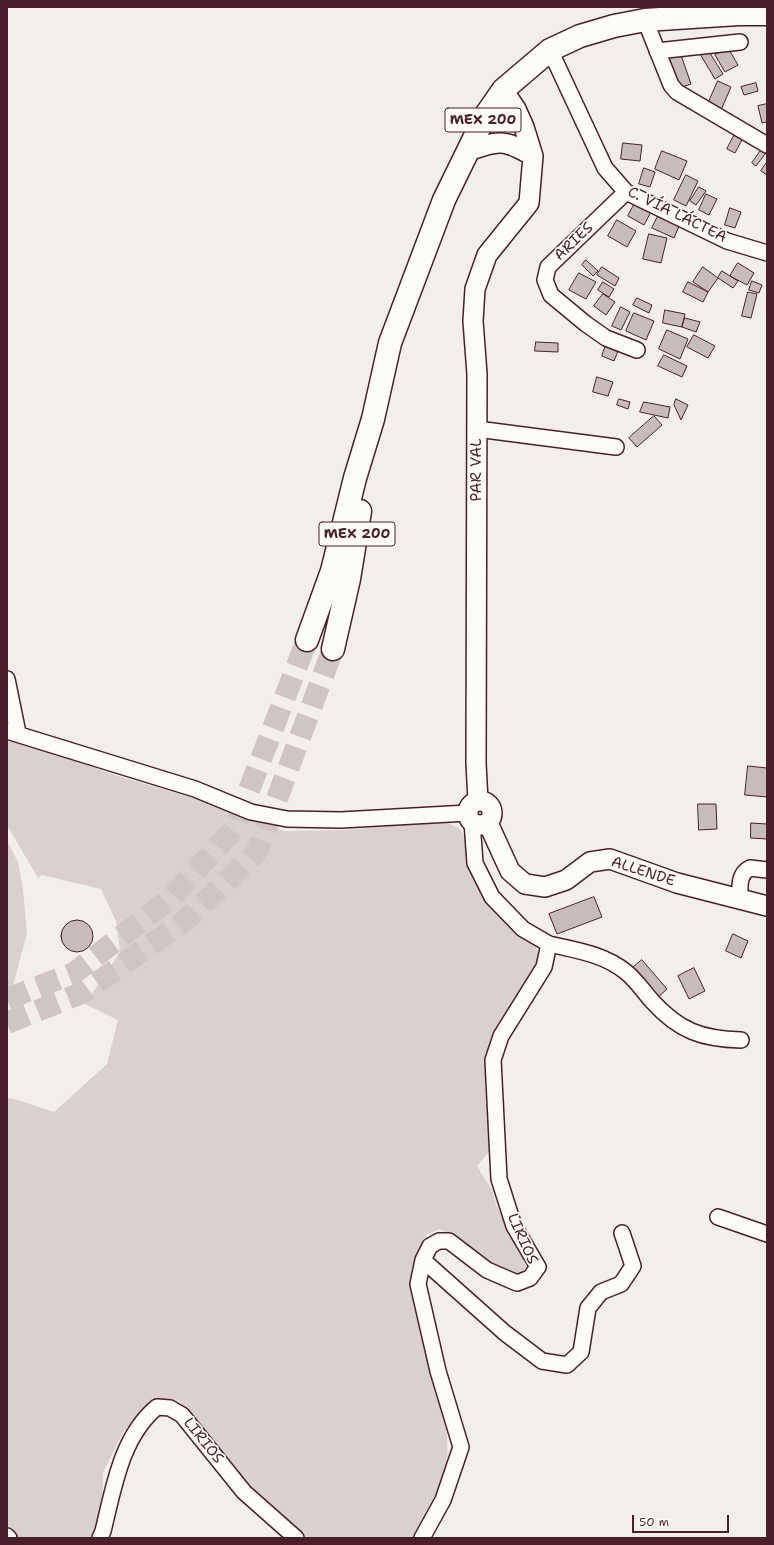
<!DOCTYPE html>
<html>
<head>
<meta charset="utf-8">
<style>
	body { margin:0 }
	#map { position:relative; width:774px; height:1545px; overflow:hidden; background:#f2efeb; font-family:"Shantell Sans",sans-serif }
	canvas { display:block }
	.frame { position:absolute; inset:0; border:8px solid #4a1f2b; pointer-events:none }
	.scale { position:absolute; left:632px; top:1515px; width:97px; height:18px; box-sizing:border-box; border:2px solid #4a1f2b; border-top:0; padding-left:5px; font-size:12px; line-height:14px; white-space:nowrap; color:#4a1f2b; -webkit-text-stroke:3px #fdfcf7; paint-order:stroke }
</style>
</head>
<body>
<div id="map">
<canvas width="774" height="1545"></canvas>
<div class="frame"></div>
<div class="scale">50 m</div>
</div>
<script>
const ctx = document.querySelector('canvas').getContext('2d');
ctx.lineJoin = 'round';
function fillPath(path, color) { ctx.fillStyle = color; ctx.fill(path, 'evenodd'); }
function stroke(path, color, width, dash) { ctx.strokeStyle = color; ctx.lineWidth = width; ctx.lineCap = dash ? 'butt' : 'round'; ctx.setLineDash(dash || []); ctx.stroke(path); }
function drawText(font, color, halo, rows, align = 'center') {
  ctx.font = font + ' "Shantell Sans",sans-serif'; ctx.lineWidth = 3.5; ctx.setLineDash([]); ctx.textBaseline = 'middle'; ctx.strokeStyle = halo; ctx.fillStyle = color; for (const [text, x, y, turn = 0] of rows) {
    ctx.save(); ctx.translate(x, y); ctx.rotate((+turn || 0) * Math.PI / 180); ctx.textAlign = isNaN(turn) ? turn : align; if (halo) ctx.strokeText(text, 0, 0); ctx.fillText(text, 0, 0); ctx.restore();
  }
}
const green = new Path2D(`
	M7 741 67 757 111 774 206 802 285 831 346 830 444 821 460 829 507 922 536 945 540 963 528 984 504 1014 489 1041 488 1074 490 1151 477 1166 492 1190 496 1205 520 1251 526 1268 521 1274 501 1270 465 1243 440 1229 427 1234 414 1263 418 1312 447 1433 448 1475 422 1528 414 1538H306L248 1489 180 1401 153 1399 140 1411 122 1434 103 1473 102 1508 96 1538H17L7 1527V1099L11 1098 54 1112 107 1064 118 1020 85 1004 120 952 116 921 101 889 42 875 38 878 7 825Z
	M7 841 18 862 23 889 27 934 7 1007Z`);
const building = new Path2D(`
	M728 48 738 65 725 72 715 55Z
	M708 50 723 74 715 79 700 54Z
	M680 52 691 84 679 88 667 56Z
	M718 81 731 87 720 112 707 106Z
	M756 83 758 91 744 95 741 87Z
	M767 104V122L762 123 758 106Z
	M735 134 743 138 735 153 727 149Z
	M623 143 642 145 640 161 621 159Z
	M762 149 766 153 756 166 752 163Z
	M662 151 687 161 679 180 655 169Z
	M767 162V175L761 171Z
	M644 168 655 172 650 187 639 184Z
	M686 175 698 181 686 206 674 200Z
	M699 187 706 191 696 205 690 201Z
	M706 194 717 199 709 215 699 210Z
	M635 203 651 212 644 225 628 216Z
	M730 208 741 212 735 228 725 225Z
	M659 214 680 224 674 238 652 228Z
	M617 220 636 231 627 247 608 236Z
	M649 234 667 238 661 263 643 259Z
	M586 260 598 271 593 276 582 265Z
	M738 263 754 273 747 285 730 276Z
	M602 267 619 278 615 286 597 275Z
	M703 267 718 278 708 292 693 282Z
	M722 271 738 281 733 288 718 278Z
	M579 273 596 282 586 299 569 290Z
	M752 281 762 285 759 293 749 290Z
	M603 282 614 289 609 297 598 290Z
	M688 282 708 292 703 302 683 292Z
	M748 292 757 294 751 318 742 316Z
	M603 294 615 302 606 315 594 306Z
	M637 298 652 305 649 313 633 305Z
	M621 307 630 312 621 330 612 326Z
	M665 310 685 314 682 327 663 323Z
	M634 313 654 321 646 340 626 331Z
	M685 318 700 322 696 332 682 327Z
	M667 330 688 339 680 359 659 349Z
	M694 335 715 346 708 358 687 347Z
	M536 342 558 343V352L535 351Z
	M606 345 618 351 614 361 602 356Z
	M664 355 687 366 682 377 658 366Z
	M597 377 613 382 608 396 593 392Z
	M619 399 630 402 628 409 617 405Z
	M676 399 688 405 681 420 674 405Z
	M644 402 670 407 668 418 640 412Z
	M654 416 662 425 637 447 629 438Z
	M748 766 767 768V797L745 795Z
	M698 804H716L717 829 699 830Z
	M751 823 767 824V839L751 838Z
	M594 897 602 917 557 934 549 914Z
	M61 936a16 16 0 1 1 32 0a16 16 0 1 1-32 0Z
	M733 934 748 941 741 958 726 951Z
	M642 960 667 989 656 999 631 969Z
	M694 968 705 991 689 999 678 976Z`);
const primaryTunnel = new Path2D(`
	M7 999 74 973 171 898 234 829 307 640
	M7 1023 84 992 186 920 257 852 333 649`);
const minor = new Path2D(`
	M645 20 671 85 677 92 767 145
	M550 50 605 168 626 192 727 241 767 253
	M657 51 740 42
	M626 192 548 267 545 280 551 295 586 324 606 338 637 350
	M477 429 616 447
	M7 679 18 733
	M7 731 195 789 251 812 287 819 341 820 468 813
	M740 899C740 887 738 874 750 868L767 870
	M549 944C575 950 604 954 626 972 636 980 644 992 652 1001 679 1031 702 1039 741 1040
	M718 1217 767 1234
	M423 1260 505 1333 542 1361 567 1365 581 1352 588 1308 601 1292 621 1284 633 1266 622 1233
	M7 1536 9 1538
	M100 1538 103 1531C114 1487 121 1437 157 1407L170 1408 182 1415 244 1492 296 1538
	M422 1538 443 1500 461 1447 438 1371 418 1284 423 1260 430 1246 439 1241H449L487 1270 517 1283 530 1278 538 1267 514 1226 499 1179 493 1060 501 1036 544 967 549 944 523 929 492 897 475 863 472 822`);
const tertiary = new Path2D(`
	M468 151C499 140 504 139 533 156
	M468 813a12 12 0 1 1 24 0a12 12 0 1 1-24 0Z
	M478 801 476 763 477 374 473 321 475 289 487 255 529 203 533 156 524 127 516 109 503 90
	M488 823 510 871 525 884 545 887 566 880 590 862 610 859 677 883 767 906`);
const primary = new Path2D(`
	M307 640 332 571 355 478 373 419 390 343 444 200 485 116 503 90 550 50 580 36 614 26 645 20 738 14H767
	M333 649 349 579 360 511`);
const shields = [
	[483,120,76],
	[357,534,76]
];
const shieldNames = [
	["MEX 200",483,120],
	["MEX 200",357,534]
];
const streetNames = [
	["C. VÍA LÁCTEA",677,215,26],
	["ARIES",574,242,-44],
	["PAR VAL",477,470,-90],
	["ALLENDE",643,872,18],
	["LIRIOS",522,1239,66],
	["LIRIOS",203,1441,51]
];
fillPath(green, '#d9d0cf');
fillPath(building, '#c8bbbb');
stroke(building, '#4a1f2b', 1);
stroke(primaryTunnel, '#d0c5c5', 22, [22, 11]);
stroke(minor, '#4a1f2b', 18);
stroke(tertiary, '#4a1f2b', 22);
stroke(primary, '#4a1f2b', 25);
stroke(minor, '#fdfcf7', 15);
stroke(tertiary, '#fdfcf7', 19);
stroke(primary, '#fdfcf7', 22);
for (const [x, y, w] of shields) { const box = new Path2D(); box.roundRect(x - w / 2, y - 12, w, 24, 3); ctx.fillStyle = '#fdfcf7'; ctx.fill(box); stroke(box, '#4a1f2b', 1); }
drawText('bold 14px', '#4a1f2b', null, shieldNames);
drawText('15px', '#4a1f2b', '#fdfcf7', streetNames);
</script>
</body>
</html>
